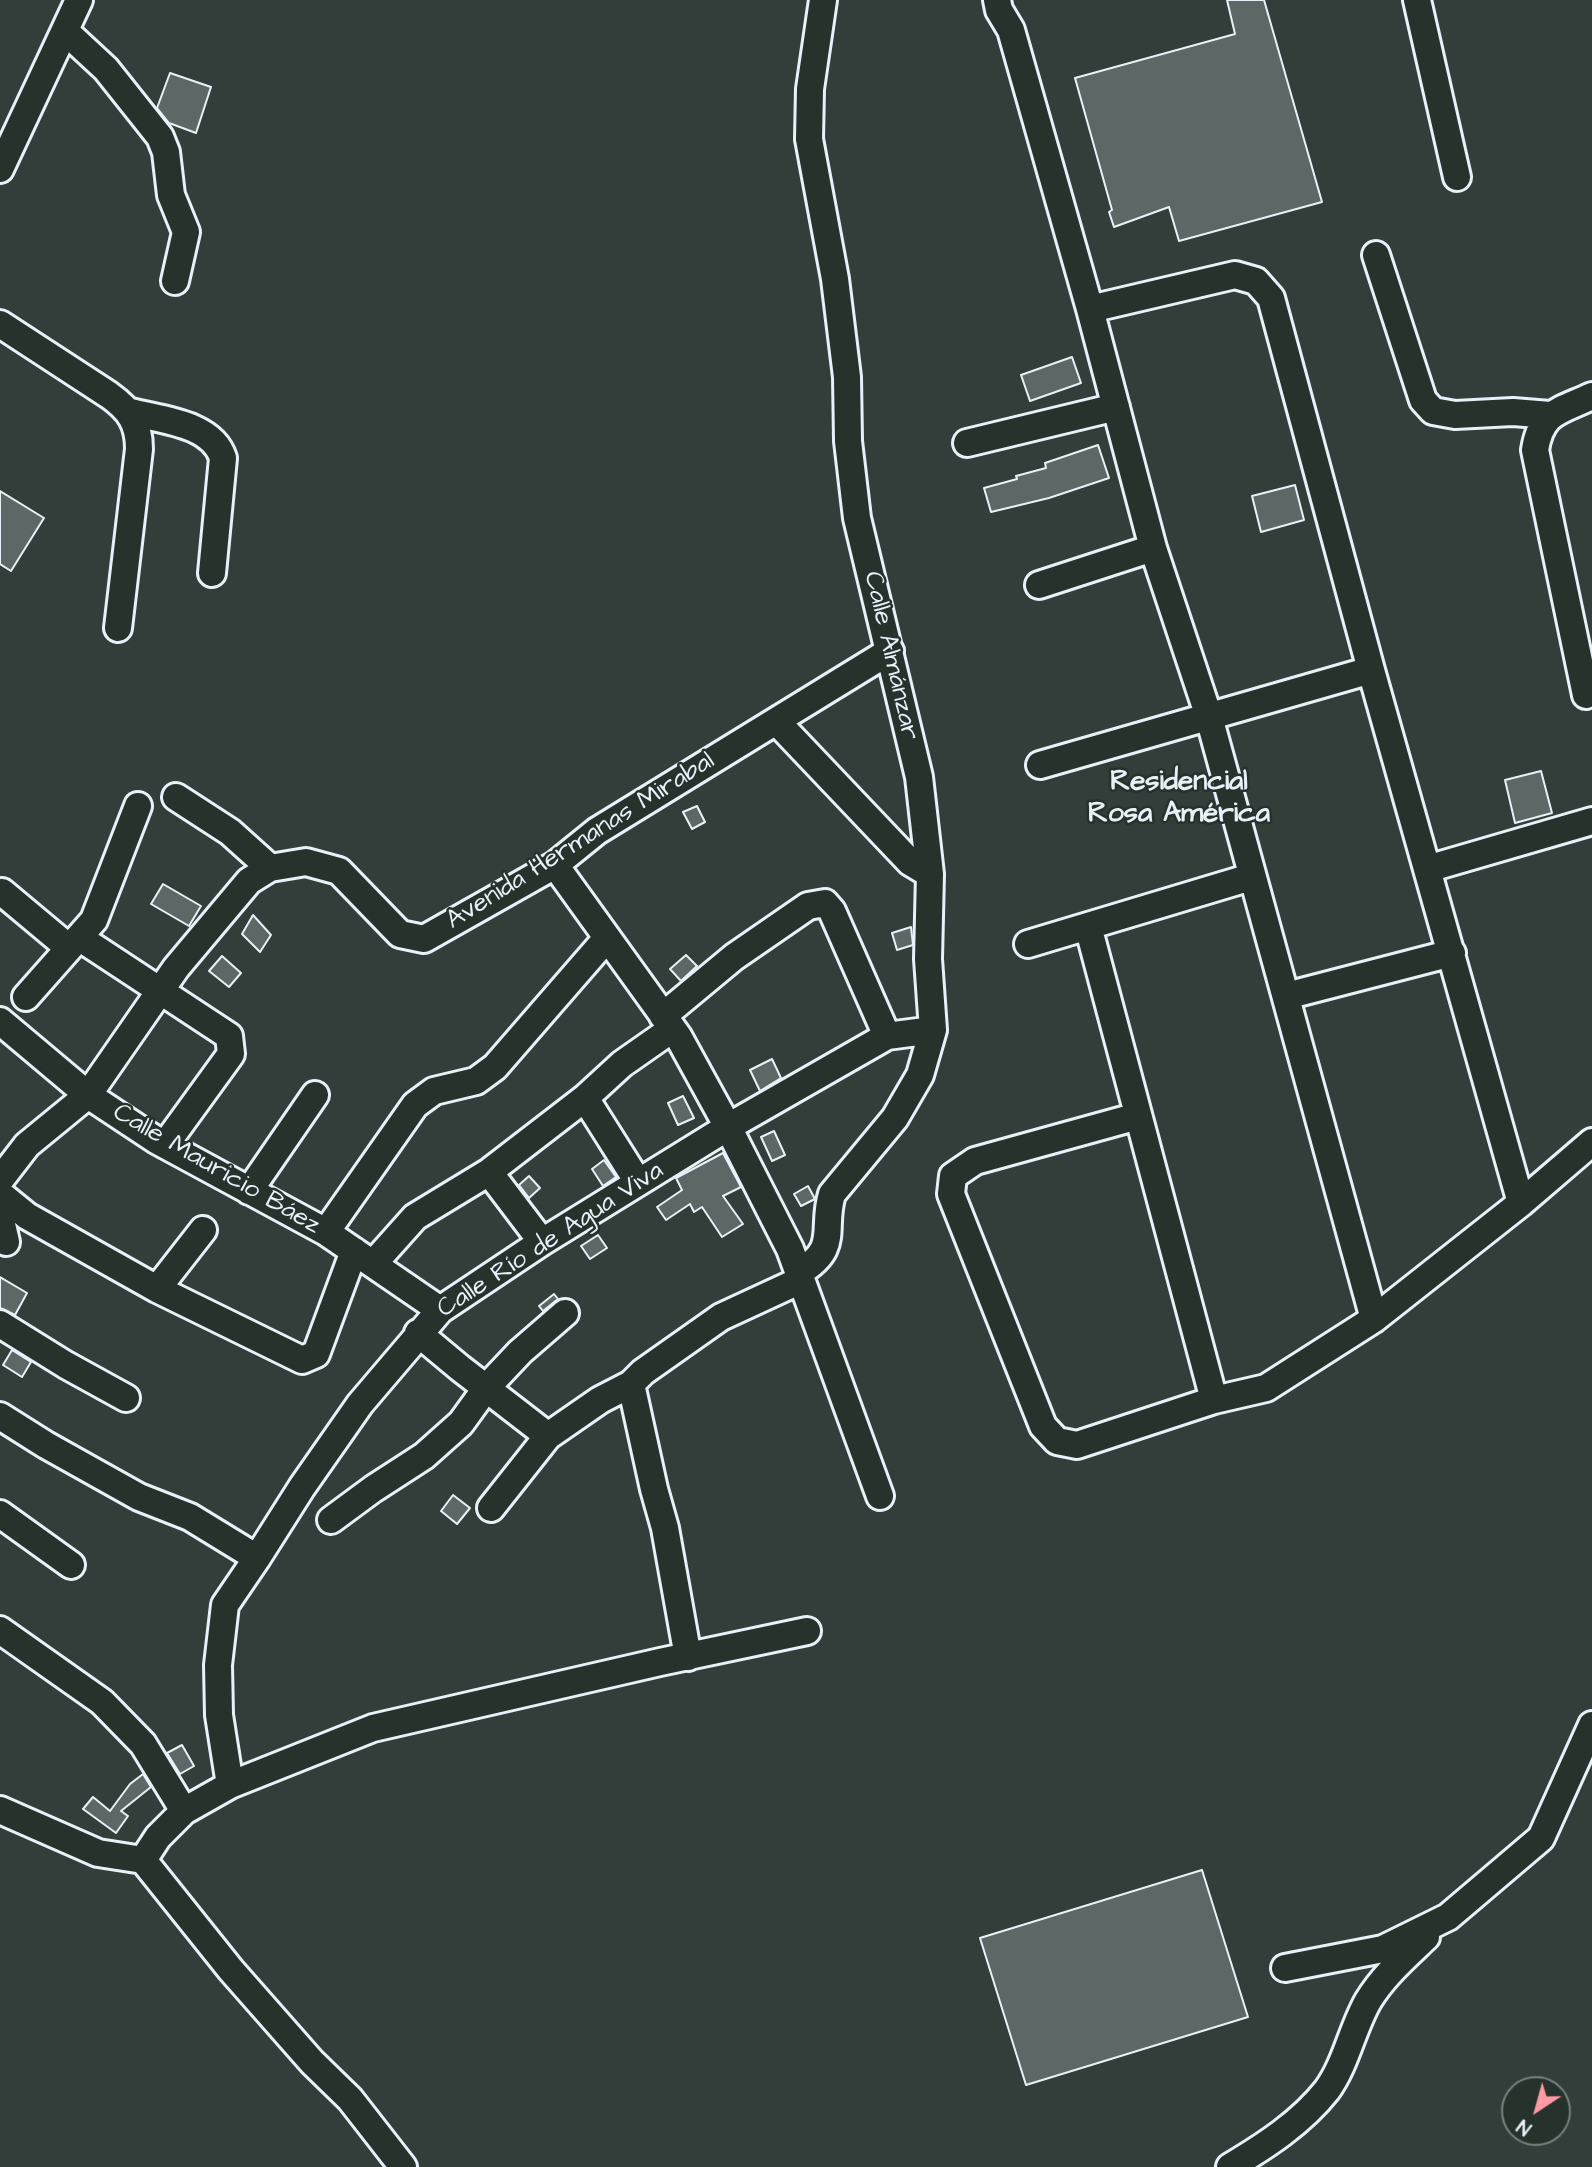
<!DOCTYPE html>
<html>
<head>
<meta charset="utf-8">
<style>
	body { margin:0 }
	#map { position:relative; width:1592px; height:2167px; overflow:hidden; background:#323e39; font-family:"Architects Daughter",sans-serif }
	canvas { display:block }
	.north { position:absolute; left:1501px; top:2076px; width:70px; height:70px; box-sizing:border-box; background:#26332d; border:2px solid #747f7e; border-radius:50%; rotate:216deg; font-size:19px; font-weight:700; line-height:28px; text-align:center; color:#e8f1f8 }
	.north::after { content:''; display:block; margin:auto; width:24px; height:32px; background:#ff9aa2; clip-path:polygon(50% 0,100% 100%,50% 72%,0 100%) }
</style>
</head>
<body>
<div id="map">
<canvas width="1592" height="2167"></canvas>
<div class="north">N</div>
</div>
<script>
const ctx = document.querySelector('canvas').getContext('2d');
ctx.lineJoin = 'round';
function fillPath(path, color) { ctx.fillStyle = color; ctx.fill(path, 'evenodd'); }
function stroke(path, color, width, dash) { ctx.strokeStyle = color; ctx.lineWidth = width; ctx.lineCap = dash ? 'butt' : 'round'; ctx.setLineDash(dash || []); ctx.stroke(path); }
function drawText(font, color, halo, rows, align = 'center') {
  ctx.font = font + ' "Architects Daughter",sans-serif'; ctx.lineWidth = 5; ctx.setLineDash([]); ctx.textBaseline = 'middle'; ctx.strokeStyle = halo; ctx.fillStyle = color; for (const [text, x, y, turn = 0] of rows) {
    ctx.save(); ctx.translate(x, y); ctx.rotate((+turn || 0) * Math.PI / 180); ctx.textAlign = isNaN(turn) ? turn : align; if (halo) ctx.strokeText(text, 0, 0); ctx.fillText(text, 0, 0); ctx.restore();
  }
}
const building = new Path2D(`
	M1227 0H1264L1322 202 1179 241 1169 207 1114 227 1109 212 1112 210 1075 78 1235 34Z
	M170 73 211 87 196 133 169 123 157 108Z
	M1072 357 1081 383 1030 401 1021 375Z
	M1098 445 1109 478 1049 498 991 512 984 488 1017 479 1016 476 1046 468 1045 463Z
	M1295 485 1304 520 1261 532 1252 496Z
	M0 491 44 518 11 571 0 564Z
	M1541 771 1552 813 1515 823 1505 780Z
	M697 806 705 822 692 829 683 812Z
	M163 884 201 906 189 926 151 904Z
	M253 915 271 935 260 952 242 934Z
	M911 927 913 945 897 950 892 933Z
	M686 955 697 966 681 981 670 969Z
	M222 956 241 973 229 987 209 971Z
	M772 1059 781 1078 760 1091 750 1070Z
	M683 1096 694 1118 678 1125 668 1103Z
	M774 1131 785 1155 772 1161 761 1137Z
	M723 1153 741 1187 723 1196 743 1224 722 1237 702 1207 694 1212 690 1204 666 1220 657 1207 682 1190 676 1178Z
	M604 1160 616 1177 603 1186 592 1169Z
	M529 1176 540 1188 529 1198 519 1185Z
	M808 1186 815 1199 801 1206 794 1194Z
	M598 1235 607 1248 590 1259 581 1246Z
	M0 1277 27 1293 15 1315 0 1308Z
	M554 1294 558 1299 543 1311 539 1306Z
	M12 1350 31 1362 22 1377 3 1365Z
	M453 1495 470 1508 457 1524 441 1511Z
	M182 1745 194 1766 180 1774 167 1753Z
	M143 1774 151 1787 121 1811 128 1816 116 1833 83 1809 93 1797 110 1811 130 1784Z
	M1202 1870 1248 2017 1026 2085 980 1938Z`);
const minor = new Path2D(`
	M997 0 999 10 1011 30 1090 309 1153 548 1209 717 1374 1319
	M1417 0 1457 177
	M65 31 106 69 160 137 166 152 171 195 186 232 175 281
	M0 169 79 0
	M1376 255 1423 400 1433 411 1455 415 1513 412 1550 415
	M1090 309 1235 275 1256 281 1271 298 1371 670 1521 1203
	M0 324 109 395C130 410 139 423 139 449L118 628
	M131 412C161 420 212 423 223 458L212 573
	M967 443 1116 407
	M1039 585 1153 548
	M1586 695 1535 450C1541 411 1560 411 1592 396
	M777 722 910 862 930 874
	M1040 765 1371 670
	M176 797 230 832 270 868
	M555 865 678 1036 728 1127 790 1249 880 1496
	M1427 869 1592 821
	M2 892 69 948
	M1088 926 1214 1400
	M80 938 229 1036 231 1054 165 1145
	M1028 944 1251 877
	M1286 996 1452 953
	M26 997 94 920 138 806
	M663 1016 734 957 808 906 825 903 832 911 887 1036
	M0 1021 88 1095 156 1140 326 1232 440 1310
	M585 1098 638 1182
	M1138 1116 975 1161 953 1176 951 1194 1043 1426 1057 1441 1077 1445 1214 1400 1266 1388 1374 1319 1521 1203 1592 1142
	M489 1172 542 1242
	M0 1180 27 1145 88 1095 176 968 249 881 270 868 306 862 339 871 400 934 424 939 555 865 597 831 890 651
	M249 1191 315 1095
	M0 1194 27 1216 157 1289 302 1360 316 1354 354 1251
	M0 1216 6 1242
	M326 1232 415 1105 434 1091 476 1081 495 1067 607 938
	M373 1264 415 1217 489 1172 585 1098 622 1064 672 1029
	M798 1273C841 1248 821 1230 832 1194L895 1118 920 1075 933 1030 928 959 930 874 919 777 857 518 848 441 847 377 835 279 809 139 810 89 823 0
	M157 1289 203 1230
	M0 1324 66 1365 126 1398
	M418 1333 460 1368 548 1436 600 1400 631 1384 643 1372 721 1317 801 1280
	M631 1384 654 1489 665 1528 688 1657
	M0 1416 46 1445 139 1497 190 1517 257 1558 225 1605 218 1665 219 1715 230 1785 184 1811 143 1744 102 1702 0 1630
	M491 1508 548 1436
	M0 1514 71 1565
	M331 1520 373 1489 424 1456 461 1423 487 1387 520 1352 565 1313
	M257 1558 302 1487 360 1404 440 1310 542 1242 728 1127 887 1036 933 1030
	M230 1785 373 1728 660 1662 807 1631
	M0 1810 98 1853 143 1860 158 1837 184 1811
	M143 1860 231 1970 312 2062 350 2099 403 2167
	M1285 1968 1383 1949 1448 1917 1541 1838 1592 1725
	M1230 2167C1265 2146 1301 2123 1327 2090 1346 2064 1352 2029 1368 2001 1383 1976 1405 1957 1426 1937`);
const streetNames = [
	["Calle Almánzar",890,656,77],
	["Avenida Hermanas Mirabal",581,842,-32],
	["Calle Mauricio Báez",216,1170,30],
	["Calle Río de Agua Viva",551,1241,-33]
];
const neighbourhoodNames = [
	["Residencial",1179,783],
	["Rosa América",1179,815]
];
fillPath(building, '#5c6865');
stroke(building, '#e8f1f8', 2);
stroke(minor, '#e8f1f8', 32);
stroke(minor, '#26332d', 26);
drawText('26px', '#e8f1f8', '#26332d', streetNames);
drawText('bold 28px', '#e8f1f8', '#26332d', neighbourhoodNames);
</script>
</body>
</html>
